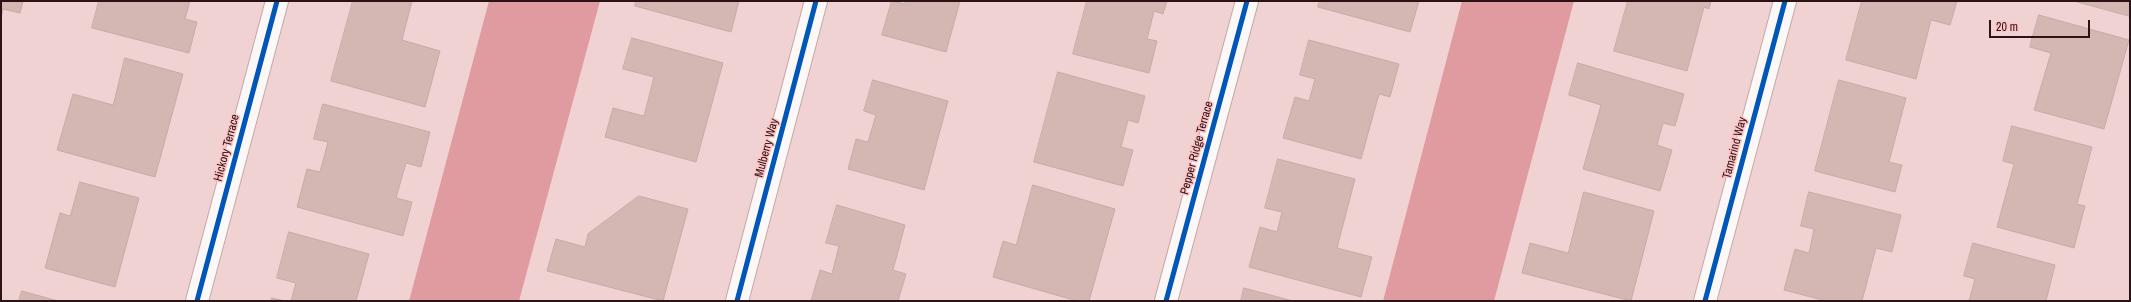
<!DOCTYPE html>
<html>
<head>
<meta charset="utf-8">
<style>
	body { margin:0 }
	#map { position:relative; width:2131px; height:302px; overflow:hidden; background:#f1d2d3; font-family:"Archivo Narrow",sans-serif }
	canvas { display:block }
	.frame { position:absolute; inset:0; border:2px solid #2b1214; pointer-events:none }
	.scale { position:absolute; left:1989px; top:20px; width:101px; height:18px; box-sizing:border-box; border:2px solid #2b1214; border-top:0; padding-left:5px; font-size:12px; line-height:14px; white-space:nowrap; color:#2b1214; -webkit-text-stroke:3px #fec5c7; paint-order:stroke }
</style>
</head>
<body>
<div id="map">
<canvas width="2131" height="302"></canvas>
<div class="frame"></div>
<div class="scale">20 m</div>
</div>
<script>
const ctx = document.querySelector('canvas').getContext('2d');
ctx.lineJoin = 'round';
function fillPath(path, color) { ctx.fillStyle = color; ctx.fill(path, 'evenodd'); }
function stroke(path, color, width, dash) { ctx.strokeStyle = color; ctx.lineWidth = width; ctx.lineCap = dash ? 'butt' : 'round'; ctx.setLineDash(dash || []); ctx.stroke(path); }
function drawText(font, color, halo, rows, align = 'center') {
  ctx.font = font + ' "Archivo Narrow",sans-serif'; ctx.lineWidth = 3; ctx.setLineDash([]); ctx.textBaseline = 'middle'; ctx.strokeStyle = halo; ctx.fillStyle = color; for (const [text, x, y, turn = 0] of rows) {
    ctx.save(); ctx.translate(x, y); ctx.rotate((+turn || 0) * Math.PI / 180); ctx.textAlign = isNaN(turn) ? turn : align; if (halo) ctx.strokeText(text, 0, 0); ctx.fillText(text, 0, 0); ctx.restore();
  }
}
const water = new Path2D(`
	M489 1H600L519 301H409Z
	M1462 1H1574L1494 301H1383Z`);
const building = new Path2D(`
	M1 1H23L20 13 3 9 1 18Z
	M99 1H190L185 19 197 22 189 53 92 28Z
	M353 1H412L402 40 440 51 425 107 331 81Z
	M636 1H739L731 32 635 6Z
	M892 1 905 4 906 1H960L946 52 882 35Z
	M1087 1H1167L1163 14 1154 11 1147 39 1157 41 1149 73 1073 54Z
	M1320 1H1419L1410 32 1318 7Z
	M1628 1H1711L1709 9 1704 7 1687 71 1614 51Z
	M1862 1H1957L1950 25 1931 20 1916 79 1846 60Z
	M2074 1H2130V16Z
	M2039 15 2129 40 2104 129 2034 110 2051 53 2030 47Z
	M632 38 723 63 696 162 605 137 613 108 644 116 654 77 623 69Z
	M1309 40 1399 64 1390 97 1379 94 1361 159 1283 138 1295 97 1309 101 1315 79 1300 75Z
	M125 58 183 74 155 177 57 150 73 94 113 105Z
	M1578 63 1684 94 1675 126 1663 123 1657 145 1672 150 1660 191 1583 169 1601 105 1569 95Z
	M1058 72 1145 96 1138 123 1128 120 1121 147 1133 150 1123 186 1034 162Z
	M873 80 948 101 924 190 848 169 856 139 868 142 876 115 864 111Z
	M1839 80 1906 98 1889 162 1902 165 1895 192 1815 171Z
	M323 104 430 132 421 167 406 163 396 198 412 202 403 236 297 207 307 169 320 172 328 142 314 139Z
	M2012 126 2092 147 2077 204 2085 206 2074 248 1997 227 2014 164 2003 161Z
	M1278 159 1355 179 1337 248 1372 257 1361 297 1249 267 1260 227 1277 232 1282 212 1265 208Z
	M80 182 139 198 115 287 45 268 60 213 70 216Z
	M1033 185 1115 209 1089 301H1077L993 277 1003 241 1016 245Z
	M1584 192 1654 211 1631 301 1522 273 1530 243 1568 253Z
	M1809 192 1901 215 1892 252 1876 248 1862 301H1826L1784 290 1795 249 1809 253 1814 229 1801 226Z
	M639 196 688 209 663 301 547 271 556 239 585 247 588 234Z
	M837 205 905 225 893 270 906 274 898 301H811L820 270 832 274 839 246 826 243Z
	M289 232 369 254 356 301H291L296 283 277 278Z
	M1973 243 2055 265 2046 301H1969L1975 279 1964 276Z
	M1244 288 1293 301H1241Z
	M22 291 58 301H19Z
	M272 298 285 301H271Z`);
const minor = new Path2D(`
	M197 301 277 1
	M737 301 816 1
	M1166 301 1247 1
	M1705 301 1785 1`);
const cycleway = new Path2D(`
	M197 301 277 1
	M737 301 816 1
	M1166 301 1247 1
	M1705 301 1785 1`);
const streetNames = [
	["Hickory Terrace",227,148,-75],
	["Mulberry Way",767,148,-75],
	["Pepper Ridge Terrace",1197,148,-75],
	["Tamarind Way",1735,148,-75]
];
fillPath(water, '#e09ba0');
fillPath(building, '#d4b6b3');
stroke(building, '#c5aba8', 1);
stroke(minor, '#c2a8a9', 24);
stroke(minor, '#fdf8f8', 22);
stroke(cycleway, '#0057b8', 5);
drawText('12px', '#2b1214', '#fec5c7', streetNames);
</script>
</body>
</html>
